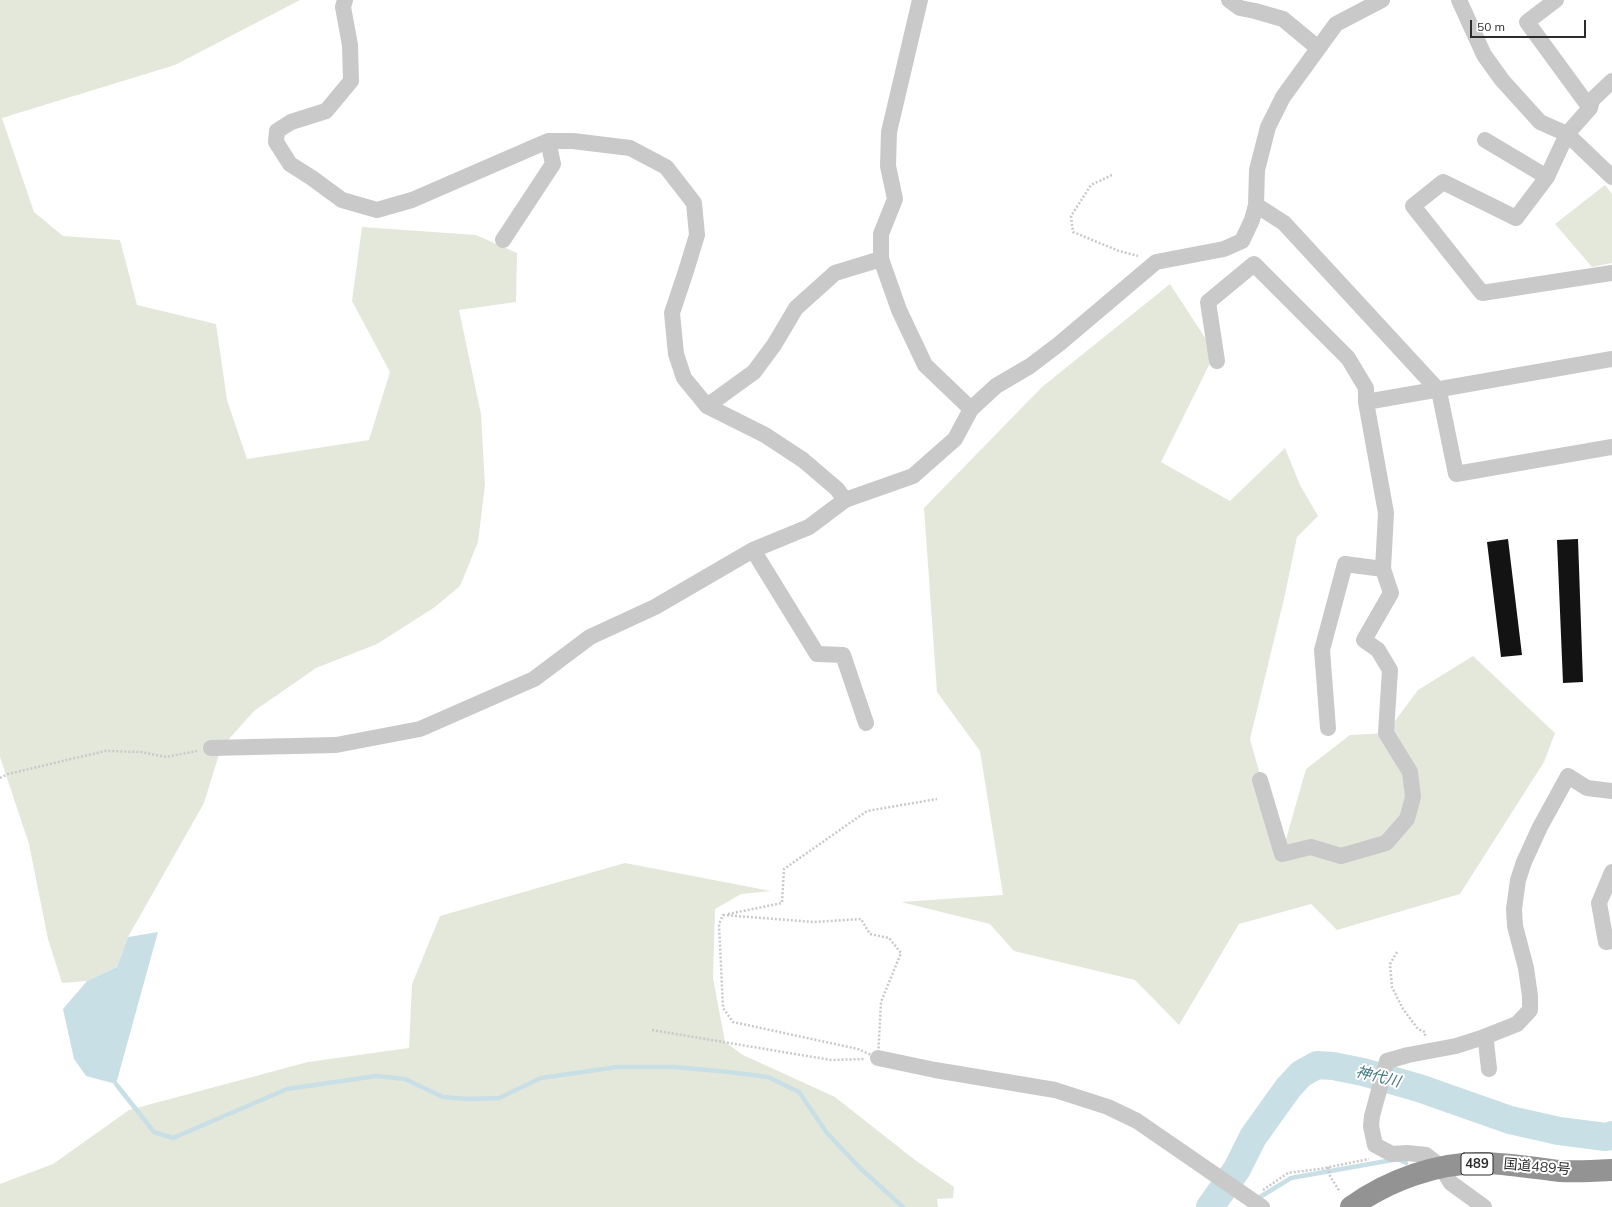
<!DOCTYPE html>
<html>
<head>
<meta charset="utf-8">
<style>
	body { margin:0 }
	#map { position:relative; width:1612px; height:1207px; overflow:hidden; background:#fff; font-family:Mulish,sans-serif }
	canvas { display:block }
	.scale { position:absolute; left:1470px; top:20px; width:116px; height:18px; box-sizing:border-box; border:2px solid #2c2c2c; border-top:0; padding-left:5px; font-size:12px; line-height:14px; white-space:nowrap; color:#2c2c2c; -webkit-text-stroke:3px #fff; paint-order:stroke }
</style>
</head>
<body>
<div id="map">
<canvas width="1612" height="1207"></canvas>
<div class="scale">50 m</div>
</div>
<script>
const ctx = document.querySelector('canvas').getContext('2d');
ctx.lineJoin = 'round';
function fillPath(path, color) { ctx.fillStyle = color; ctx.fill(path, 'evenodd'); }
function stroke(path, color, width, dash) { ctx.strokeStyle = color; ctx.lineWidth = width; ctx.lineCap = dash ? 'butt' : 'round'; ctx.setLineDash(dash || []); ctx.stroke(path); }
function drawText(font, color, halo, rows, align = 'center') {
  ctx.font = font + ' Mulish,"Noto Sans JP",sans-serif'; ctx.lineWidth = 4; ctx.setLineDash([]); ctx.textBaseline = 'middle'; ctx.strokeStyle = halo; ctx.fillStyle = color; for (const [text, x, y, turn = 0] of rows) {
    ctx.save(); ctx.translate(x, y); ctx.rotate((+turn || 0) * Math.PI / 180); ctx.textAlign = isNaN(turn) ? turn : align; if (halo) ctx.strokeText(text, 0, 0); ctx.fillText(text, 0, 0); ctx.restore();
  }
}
const green = new Path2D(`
	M0 0H300L175 65 2 118 34 212 63 236 120 240 137 305 216 324 227 400 247 459 369 440 390 372 352 301 362 227 476 235 517 253 516 302 459 310 481 414 485 485 478 542 460 586 435 607 377 644 316 668 254 711 221 748 204 803 128 937 117 967 87 981 62 983 48 939 29 844 0 757Z
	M1605 185 1612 194V263L1592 267 1555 224Z
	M1170 284 1215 353 1161 462 1230 501 1285 448 1300 485 1318 516 1297 537 1284 599 1250 739 1282 853 1306 769 1350 735 1386 733 1418 690 1473 656 1555 733 1544 762 1460 894 1337 930 1311 904 1239 924 1179 1025 1135 980 1014 951 990 924 901 902 1003 895 980 751 937 692 924 508 1042 387Z
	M625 863 771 891 741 894 715 909 713 978 725 1042 743 1055 835 1097 915 1160 954 1187 953 1198 937 1199 938 1207H0V1184L53 1164 129 1110 308 1062 409 1048 412 984 440 916Z`);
const water = new Path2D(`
	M158 932 116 1084 86 1076 74 1059 63 1009 87 981 117 967 128 937Z`);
const stream = new Path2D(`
	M116 1084 154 1132 173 1138 287 1089 376 1076 405 1079 443 1097 467 1099 499 1098 541 1078 617 1067H675L729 1072 768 1077 799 1092 827 1133 860 1168 903 1207
	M1260 1197 1291 1178 1398 1159 1406 1163`);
const river = new Path2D(`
	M1210 1207 1237 1169 1253 1137 1288 1088 1301 1074 1317 1065 1333 1066 1363 1072 1419 1088 1510 1120 1559 1131 1606 1137 1612 1135`);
const building = new Path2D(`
	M1508 539 1522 655 1501 657 1487 542Z
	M1578 539 1583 682 1563 683 1557 540Z`);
const path = new Path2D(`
	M1112 175 1091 185 1071 216 1073 232 1119 251 1138 256
	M0 778 8 774 105 751 141 752 166 757 197 751
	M728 914 782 903 784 869 867 811 937 799
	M723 915 814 922 861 919 870 934 889 938 901 953 881 1002 878 1058 858 1049 733 1022 723 1008 719 924Z
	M1397 952 1390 964 1392 987 1403 1009 1418 1029 1425 1032V1038
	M652 1030 831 1060 864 1059
	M1328 1167 1330 1176 1340 1192
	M1263 1190 1288 1173 1320 1169 1369 1159`);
const minor = new Path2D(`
	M345 0 343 7 350 45 351 81 326 111 291 122 277 131 276 142 290 164 312 178 342 200 377 210 412 200 548 141H573L630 148 666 167 694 203 697 235 686 271 672 313 676 354 684 378 707 406 765 435 803 460 837 489 845 500 913 476 955 439 971 409 996 386 1030 366 1059 344 1156 262 1224 249 1242 241 1252 220 1256 205 1257 170 1268 127 1283 97 1336 24 1382 0
	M920 0 889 132 888 166 895 199 881 234V259L899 310 925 365 971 409
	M1229 0 1240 8 1255 11 1283 19 1318 48
	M1459 0 1484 55 1502 80 1540 122 1567 134 1612 177
	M1556 0 1527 22 1590 108
	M1612 81 1592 100 1590 108 1567 134 1547 177 1516 218 1443 182 1413 206 1482 293 1612 273
	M1485 140 1547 177
	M1256 205 1284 223 1439 391 1456 474 1612 447
	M503 240 553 164 548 141
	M1217 361 1208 302 1254 264 1348 358 1366 388V402L1386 513 1383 569 1391 593 1364 640 1378 650 1390 670 1386 733 1410 772 1413 797 1407 819 1386 843 1341 856 1311 847 1282 854 1260 780
	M1366 402 1612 359
	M707 406 754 372 774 345 796 308 835 273 881 259
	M753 550 817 654 843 655 866 723
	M1328 728 1322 650 1345 564 1383 569
	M211 748 336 745 420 729 534 679 590 637 655 607 753 550 809 527 845 500
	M1612 872 1599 903 1606 942 1612 941
	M1484 1037 1486 1042 1489 1069
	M878 1058 935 1070 1055 1090 1108 1107 1137 1121 1262 1207
	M1484 1207 1451 1183 1441 1167 1426 1155 1407 1153 1392 1154 1375 1145 1371 1126 1372 1116 1387 1061 1408 1055 1456 1046 1484 1037 1517 1024 1530 1010V996L1526 968 1515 926 1514 909 1518 880 1524 862 1540 827 1568 776 1587 788 1612 791`);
const highway = new Path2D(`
	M1351 1207C1389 1180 1438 1162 1485 1163 1510 1164 1535 1168 1560 1171 1577 1172 1595 1171 1612 1170`);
const shields = [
	[1477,1164,32]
];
const shieldNames = [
	["489",1477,1164]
];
const streetNames = [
	["国道489号",1537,1167,5]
];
const waterNames = [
	["神代川",1378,1077,14]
];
fillPath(green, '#e4e8db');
fillPath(water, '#c9dfe6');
stroke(stream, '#c9dfe6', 4.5);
stroke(river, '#c9dfe6', 28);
fillPath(building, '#131313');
stroke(path, '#c9c9c9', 2.5, [2, 2]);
stroke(minor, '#c9c9c9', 16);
stroke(highway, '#939393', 22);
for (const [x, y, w] of shields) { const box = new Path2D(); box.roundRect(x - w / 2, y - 11, w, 22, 3); ctx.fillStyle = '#fff'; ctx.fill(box); stroke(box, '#2c2c2c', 1); }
drawText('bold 13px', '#2c2c2c', null, shieldNames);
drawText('14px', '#2c2c2c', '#fff', streetNames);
drawText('italic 15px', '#447683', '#fff', waterNames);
</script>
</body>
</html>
